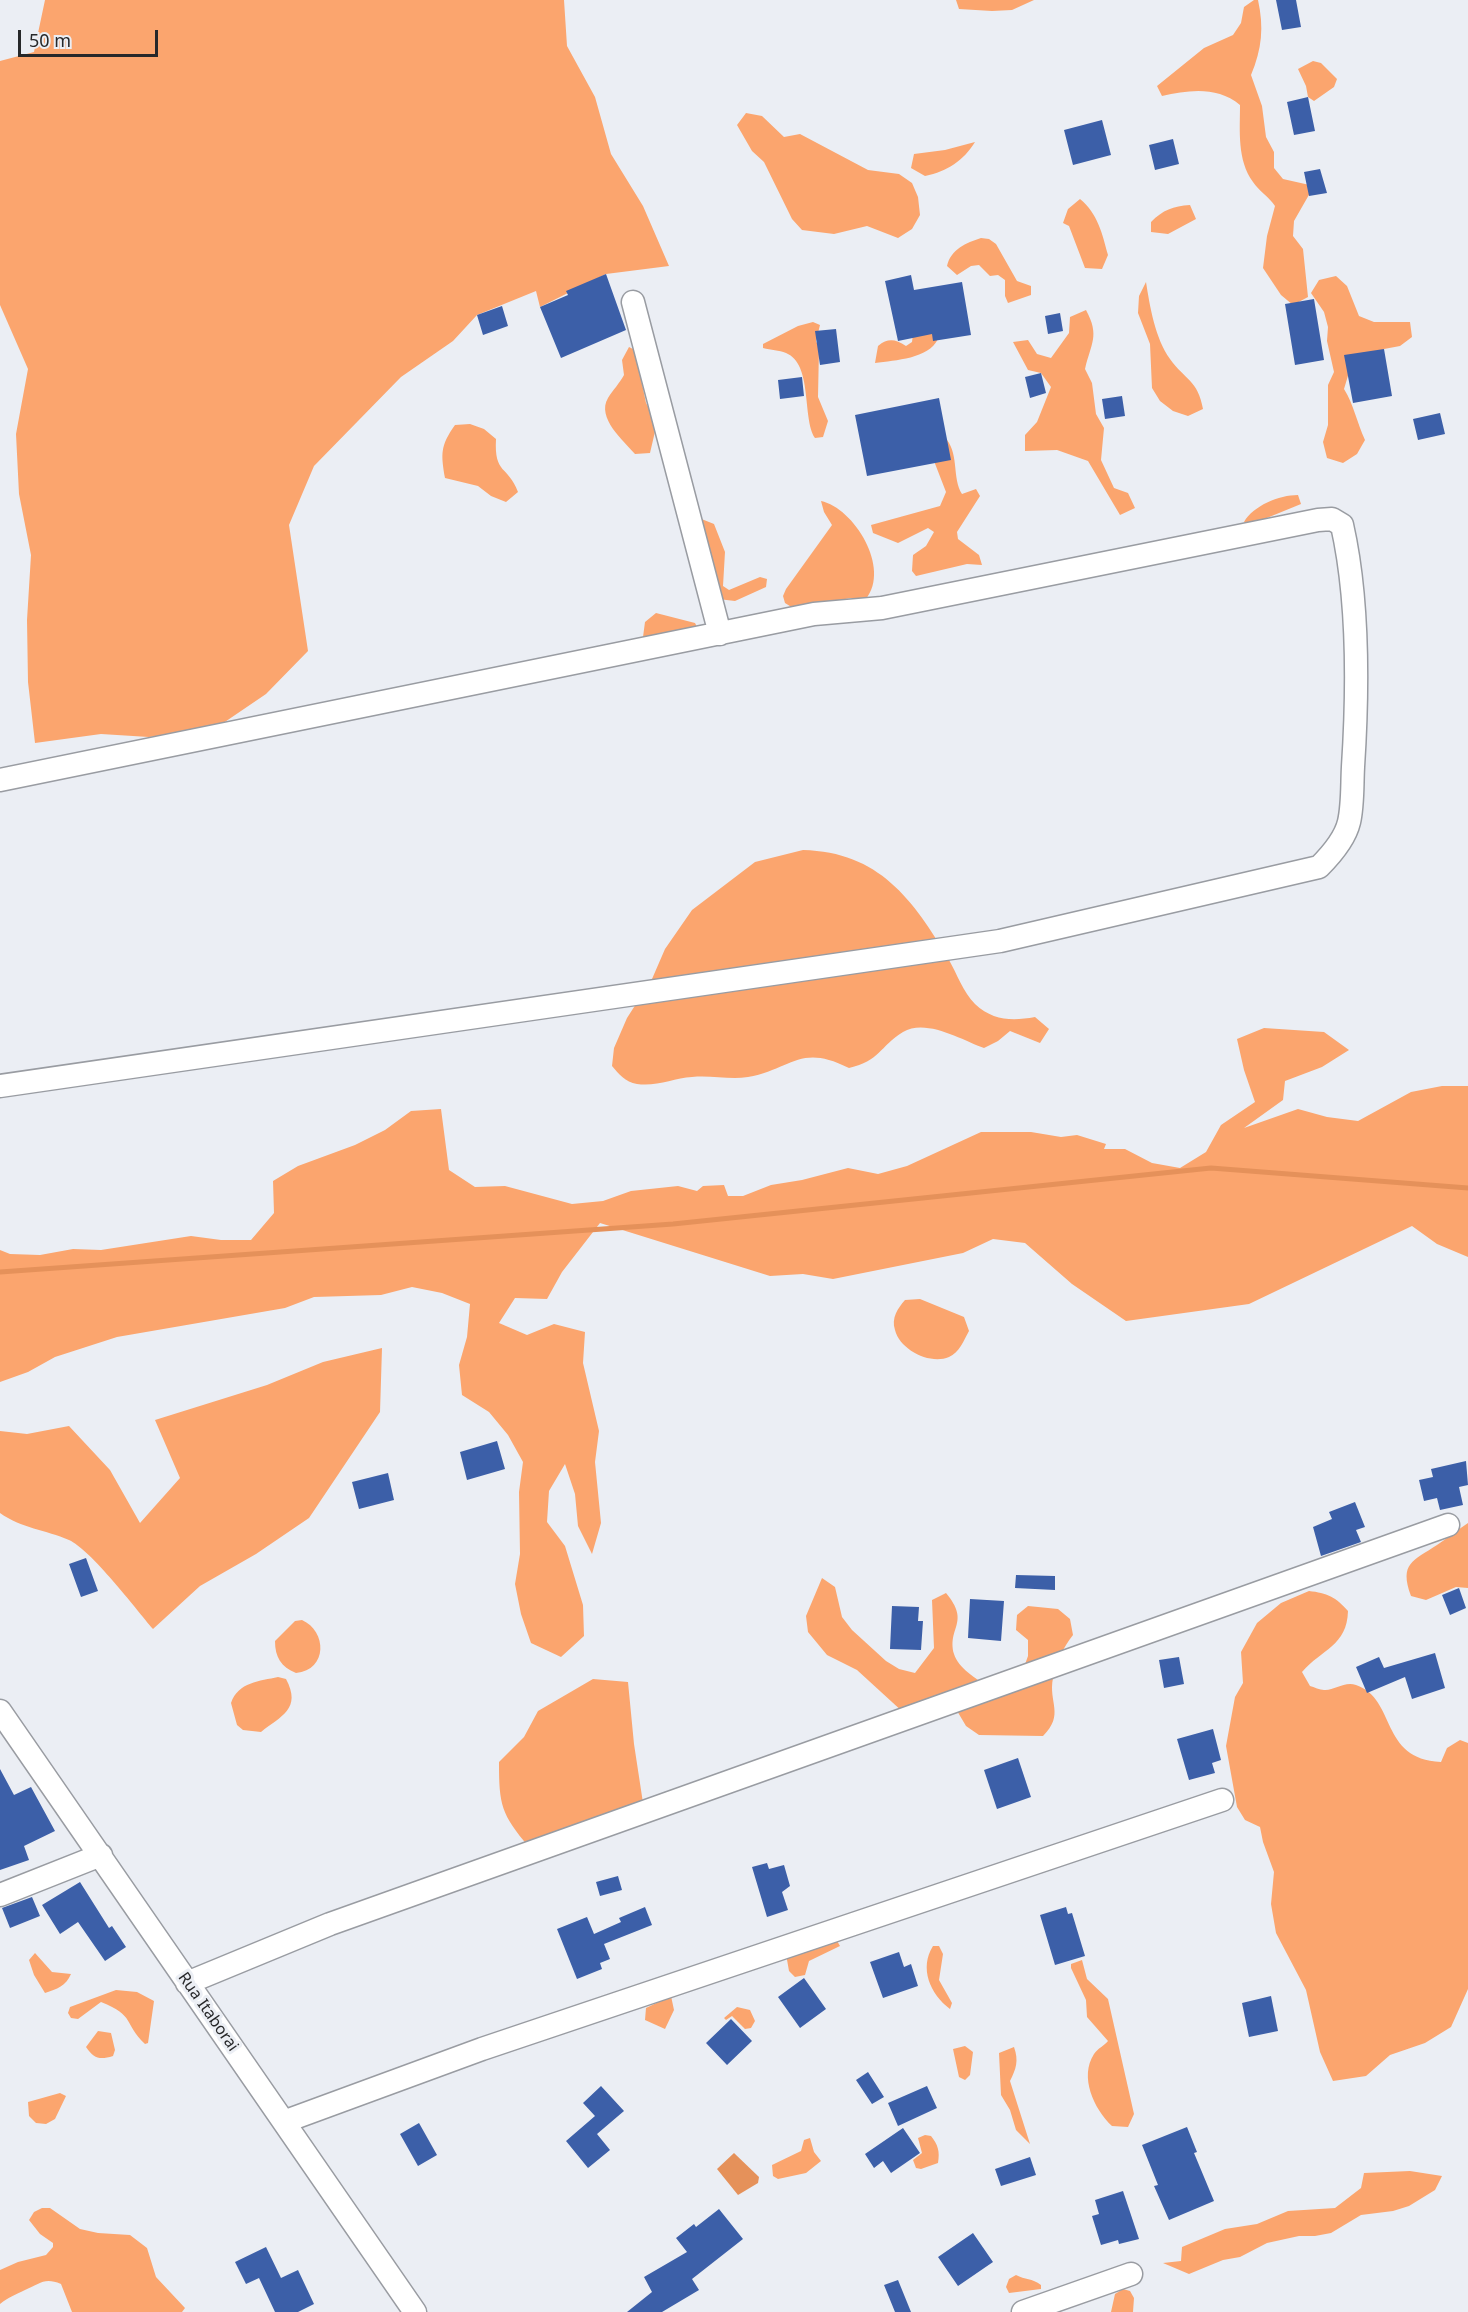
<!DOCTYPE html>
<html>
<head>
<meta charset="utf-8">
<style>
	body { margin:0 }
	#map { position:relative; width:1468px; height:2312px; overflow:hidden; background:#ebeef4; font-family:"Noto Sans",sans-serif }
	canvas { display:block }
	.scale { position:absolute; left:18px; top:30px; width:140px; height:27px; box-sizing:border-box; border:3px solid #27282a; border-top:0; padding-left:8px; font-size:18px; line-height:21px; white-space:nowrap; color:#27282a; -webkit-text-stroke:4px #ebeef4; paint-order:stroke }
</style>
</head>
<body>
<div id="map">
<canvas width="1468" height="2312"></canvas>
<div class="scale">50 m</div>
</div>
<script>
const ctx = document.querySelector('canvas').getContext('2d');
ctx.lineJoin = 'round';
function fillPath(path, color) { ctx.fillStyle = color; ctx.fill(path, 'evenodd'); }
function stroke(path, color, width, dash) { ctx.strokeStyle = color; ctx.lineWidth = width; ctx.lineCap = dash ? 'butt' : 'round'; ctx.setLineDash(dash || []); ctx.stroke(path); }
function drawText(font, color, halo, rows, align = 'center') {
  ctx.font = font + ' "Noto Sans",sans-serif'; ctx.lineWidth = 6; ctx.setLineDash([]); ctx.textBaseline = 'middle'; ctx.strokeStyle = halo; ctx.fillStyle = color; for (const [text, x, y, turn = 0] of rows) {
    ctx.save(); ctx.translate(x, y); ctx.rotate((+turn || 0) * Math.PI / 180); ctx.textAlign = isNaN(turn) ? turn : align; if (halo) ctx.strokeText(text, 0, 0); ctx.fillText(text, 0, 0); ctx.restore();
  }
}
const forest = new Path2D(`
	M45 0H564L567 46 595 97 611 154 643 206 669 266 606 274 540 307 536 291 477 315 453 341 401 377 314 466 289 525 308 651 266 694 213 730 149 737 101 734 35 743 28 682 27 620 31 555 19 494 16 434 28 369 0 305V61L34 52Z
	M956 0H1034L1012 10 992 11 959 9Z
	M1254 0H1258C1264 27 1262 49 1251 75L1262 106 1266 137 1274 152V168L1283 179 1314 186 1294 221 1293 236 1303 249 1308 297 1293 305 1281 295 1263 268 1267 236 1275 206C1269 197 1259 191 1253 182 1237 160 1240 131 1240 105 1217 86 1189 90 1162 96L1157 86 1204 48 1233 35 1241 23 1244 7Z
	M1313 61 1321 63 1337 79 1334 87 1314 101 1308 97 1306 86 1298 69Z
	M746 113 762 116 784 137 800 134 868 170 899 174 912 183 918 197 920 215 912 229 898 238 867 226 834 234 802 230 792 219 764 162 752 151 737 125Z
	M975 142C963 161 948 171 925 176L911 168 914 154 945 150Z
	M1080 199C1098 214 1102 233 1108 255L1102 269 1085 268 1069 226 1063 223 1068 209Z
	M1190 205 1196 219 1168 234 1151 232V222C1163 210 1173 206 1190 205Z
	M981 238 989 239 996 244 1017 281 1031 286V295L1008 303 1005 296V280L998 275 990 276 979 265 971 266 957 275 947 266C951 249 966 243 981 238Z
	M1336 276 1347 286 1359 316 1374 322H1410L1412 337 1400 346 1384 349 1371 358 1353 359 1344 389C1354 405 1357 423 1365 440L1357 454 1343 463 1327 458 1323 442 1328 425V385L1334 372 1327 341 1328 327 1324 312 1311 293 1319 280Z
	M1146 282C1150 307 1155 338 1170 359 1185 380 1198 380 1203 409L1188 416 1173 411 1160 401 1152 388 1150 344 1138 313 1139 296Z
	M1086 310C1100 336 1091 343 1085 369L1092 383 1096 414 1104 428 1101 460 1114 488 1128 493 1135 508 1120 515 1088 461 1057 450 1025 451V435L1037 422 1051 387 1041 373 1028 370 1013 342 1028 340 1037 354 1051 358 1069 333 1070 317Z
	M915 318 938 339C928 359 896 360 875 363L878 346C888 338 895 339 906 346L912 342Z
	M813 322 820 325 816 341 819 348 818 397 828 421 823 437 815 438C802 418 813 364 786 353 779 350 771 350 763 348V344L798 326Z
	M629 347 635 350 646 403 657 423 650 453 635 454C624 441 596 418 608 398 613 390 619 384 624 375L622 360Z
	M470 424 484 429 496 439C494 475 508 465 518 492L506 502 491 496 478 486 445 478C441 454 440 446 455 425Z
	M947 440C959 456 952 478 962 494L976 489 980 496 957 532 958 539 979 555 982 565 967 564 916 576 912 571 913 555 926 546 934 532 928 528 898 543 873 533 871 525 940 506 946 492 934 461Z
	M1298 495 1301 504 1257 522H1244C1253 506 1279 495 1298 495Z
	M821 501C854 508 891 568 866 599L851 598 793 608 785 603 783 596 786 589 832 525 824 512Z
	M699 518 714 524 725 552 723 586 729 590 760 577 767 579 766 587 735 601 718 599Z
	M656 613 695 623 697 627 655 639 643 637 645 622Z
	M803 850C879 852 913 899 949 960 957 974 963 992 975 1004 993 1021 1013 1021 1035 1017L1049 1029 1040 1043 1010 1031 998 1041 984 1048C962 1040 926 1018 903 1032 879 1047 880 1061 849 1068 800 1043 792 1069 748 1077 730 1080 711 1075 692 1077 674 1078 656 1087 637 1084 625 1082 619 1074 612 1066L614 1048 627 1018 652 979 665 949 692 910 755 862Z
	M1264 1028 1324 1032 1349 1050 1322 1067 1285 1081 1283 1100 1244 1128 1298 1109 1327 1117 1358 1121 1411 1092 1442 1086H1468V1257L1437 1244 1412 1226 1249 1304 1126 1321 1072 1284 1025 1243 993 1239 963 1253 833 1279 803 1274 770 1276 600 1223 562 1272 547 1299 515 1298 499 1323 527 1335 554 1324 585 1332 583 1363 599 1431 595 1462 601 1523 592 1554 578 1526 575 1494 565 1464 549 1491 547 1522 565 1546 583 1605 584 1636 561 1657 531 1643 521 1614 515 1584 520 1554 519 1492 523 1462 508 1435 489 1412 462 1395 459 1365 467 1337 470 1304 442 1293 412 1287 381 1295 314 1297 285 1308 117 1337 55 1357 28 1372 0 1382V1250L10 1254 40 1255 73 1249 101 1250 191 1236 221 1240H251L274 1213 273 1181 298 1166 355 1145 385 1130 411 1111 441 1109 449 1170 475 1187 505 1186 572 1204 603 1201 631 1191 678 1186 697 1191 703 1186 724 1185 728 1196H743L771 1185 802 1180 848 1168 878 1174 907 1166 981 1132H1031L1061 1137 1077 1135 1106 1144 1104 1149H1125L1152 1163 1180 1168 1206 1152 1221 1125 1255 1102 1244 1070 1237 1039Z
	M920 1299 964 1317 969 1331C964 1340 959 1353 949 1357 930 1365 900 1350 895 1330 891 1318 898 1308 905 1300Z
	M382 1348 380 1412 309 1518 256 1554 200 1586 153 1629C136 1609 91 1550 69 1540 46 1530 21 1528 0 1513V1431L27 1434 69 1426 110 1470 140 1523 180 1478 155 1420 267 1385 323 1362Z
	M1468 1523V1588L1456 1587 1426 1600 1411 1596C1399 1563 1413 1561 1437 1545 1448 1538 1457 1530 1468 1523Z
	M822 1578 835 1587 842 1617 852 1630 886 1661 899 1669 915 1673 934 1648 932 1600 946 1593C971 1623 947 1627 954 1654 958 1668 977 1679 988 1687L1023 1670 1028 1656V1640L1016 1630 1017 1615 1028 1606 1058 1609 1070 1619 1073 1635C1064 1646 1055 1664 1053 1678 1048 1703 1065 1714 1043 1736L979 1735 966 1726 950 1699 935 1695 925 1708 904 1713 857 1670 827 1655 808 1632 806 1616Z
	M1309 1591C1327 1593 1336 1597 1348 1611 1347 1646 1322 1649 1302 1672L1310 1686C1314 1687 1320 1690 1324 1690 1334 1691 1344 1681 1356 1685 1397 1699 1379 1759 1441 1762L1447 1748 1460 1740 1468 1743V1989L1451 2027 1425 2043 1390 2055 1366 2076 1333 2081 1320 2052 1306 1990 1276 1933 1271 1904 1274 1872 1263 1842 1260 1827 1245 1820 1237 1807 1226 1746 1235 1697 1243 1683 1241 1652 1257 1623 1281 1603Z
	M302 1620C327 1631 328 1670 296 1673 281 1667 275 1657 275 1641L295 1621Z
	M278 1677 286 1679C302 1709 281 1716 261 1732L243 1730 237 1725 231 1703C238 1682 260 1681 278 1677Z
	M593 1679 628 1682 634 1744 643 1803 529 1847C501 1814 499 1805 499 1762L524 1737 538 1711Z
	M836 1939 840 1946 809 1961 805 1975 795 1977 789 1971 786 1954Z
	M933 1946H939L943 1954 939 1980 952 2003 950 2009C930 1994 919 1968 933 1946Z
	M35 1953 52 1972 71 1974C66 1986 57 1989 45 1993L34 1975 29 1960Z
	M1082 1960 1087 1979 1108 1999 1134 2114 1128 2127 1112 2126C1094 2109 1079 2077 1094 2054 1098 2048 1104 2046 1108 2041L1087 2017 1086 2000 1071 1968V1964Z
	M116 1990 137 1992 154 2001 148 2043 145 2044C123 2023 136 2016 101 2002L78 2019 71 2018 68 2013 70 2007Z
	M671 1996 674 2010 665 2029 645 2020 646 2008Z
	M737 2007 750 2010 755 2021 751 2028 745 2029 732 2016 726 2020 724 2018Z
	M98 2031 111 2033 115 2050 113 2056C100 2060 94 2059 86 2047Z
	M965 2046 973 2052 970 2075 965 2080 959 2077 953 2049Z
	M1014 2047C1019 2061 1016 2069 1010 2081L1030 2144 1016 2130 1010 2110 1001 2095 999 2053Z
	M60 2093 66 2096 55 2119 46 2124 36 2123 29 2116 28 2102Z
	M925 2135 931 2136C938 2145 940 2151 938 2163L921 2169 916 2168 913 2160 922 2153 918 2138Z
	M810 2138 814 2152 821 2161 806 2173 778 2179 773 2176 772 2165 801 2151 804 2140Z
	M1410 2171 1442 2176 1435 2190 1409 2206 1393 2211 1361 2215 1331 2233 1315 2236H1299L1267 2243 1240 2257 1223 2260 1189 2274 1163 2263 1181 2261 1182 2247 1225 2229 1257 2224 1288 2211 1335 2208 1361 2188 1364 2173Z
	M42 2208H50L80 2229 98 2233 130 2235 147 2248 156 2277 185 2308 182 2312H72L61 2284C44 2277 40 2284 25 2290 15 2295 9 2297 0 2304V2270L18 2262 46 2255 53 2247V2243L40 2234 29 2220 34 2212Z
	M1016 2275C1025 2280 1032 2278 1041 2285V2289L1009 2293 1006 2287 1009 2279Z
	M1123 2289 1130 2291 1134 2298 1133 2312H1111L1115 2294Z`);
const water = new Path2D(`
	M734 2153 759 2177 758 2183 738 2195 717 2169Z`);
const stream = new Path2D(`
	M0 1272 673 1224 1211 1168 1468 1188`);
const building = new Path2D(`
	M1276 0H1296L1301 27 1282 30Z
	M1308 97 1315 131 1294 135 1287 102Z
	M1102 120 1111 155 1073 165 1064 130Z
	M1173 139 1179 164 1155 170 1149 145Z
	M1320 169 1327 193 1309 196 1304 172Z
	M606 274 626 330 561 358 540 307 568 295 566 291Z
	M911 275 914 290 962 282 971 335 933 341 932 334 898 341 885 281Z
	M1314 299 1324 360 1295 365 1285 304Z
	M502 306 508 326 483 335 477 315Z
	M1060 313 1063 331 1048 334 1045 316Z
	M836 329 840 362 820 365 815 331Z
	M1384 349 1392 396 1353 403 1344 355Z
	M1041 373 1046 393 1030 398 1025 377Z
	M802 377 804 396 780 399 778 380Z
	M1122 396 1125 416 1105 419 1102 399Z
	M939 398 951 460 867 476 855 415Z
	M1440 413 1445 434 1418 440 1413 419Z
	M497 1441 505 1469 467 1480 460 1452Z
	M1466 1461 1468 1485 1459 1487 1463 1505 1440 1510 1437 1498 1424 1501 1419 1480 1433 1477 1431 1469Z
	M388 1473 394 1500 359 1509 352 1482Z
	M1355 1502 1365 1527 1356 1530 1361 1542 1321 1556 1313 1527 1332 1519 1329 1512Z
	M86 1558 98 1591 81 1597 69 1564Z
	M1016 1575 1055 1576V1590L1015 1588Z
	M1459 1588 1466 1608 1450 1615 1442 1595Z
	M970 1599 1004 1601 1001 1641 968 1638Z
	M892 1606 919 1607 918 1621H923L921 1650 890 1649Z
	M1435 1653 1445 1688 1412 1699 1405 1677 1367 1693 1356 1667 1379 1657 1384 1668Z
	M1179 1657 1184 1684 1164 1688 1159 1660Z
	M1213 1729 1221 1760 1212 1763 1215 1773 1189 1780 1177 1739Z
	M1018 1758 1031 1797 997 1809 984 1770Z
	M0 1769 14 1795 31 1787 55 1831 24 1846 29 1860 0 1870Z
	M767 1863 769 1869 784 1865 790 1886 782 1892 788 1910 767 1917 752 1867Z
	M618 1876 622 1890 600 1896 596 1882Z
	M80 1882 109 1928 112 1926 126 1947 105 1961 78 1922 60 1934 42 1905Z
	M32 1897 40 1916 10 1928 2 1908Z
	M645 1907 652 1925 604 1944 610 1959 600 1963 602 1969 577 1979 557 1929 587 1917 594 1934 621 1922 619 1918Z
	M1066 1907 1068 1914 1072 1913 1085 1956 1055 1965 1040 1915Z
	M899 1952 904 1967 911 1964 918 1986 883 1998 870 1962Z
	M804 1978 826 2009 800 2028 778 1997Z
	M1271 1996 1278 2031 1249 2037 1242 2003Z
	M731 2019 752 2041 727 2065 706 2043Z
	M868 2072 884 2097 872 2104 856 2080Z
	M601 2086 624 2111 597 2134 610 2150 588 2168 566 2141 595 2116 583 2103Z
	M927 2086 937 2108 898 2126 888 2103Z
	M419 2123 437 2155 418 2166 400 2134Z
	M1187 2127 1197 2152 1194 2153 1214 2201 1169 2220 1154 2186 1158 2185 1142 2145Z
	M903 2128 920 2153 891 2173 883 2161 874 2168 865 2154Z
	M1030 2157 1036 2175 1001 2186 995 2169Z
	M1123 2191 1139 2239 1119 2244 1118 2240 1101 2245 1092 2216 1099 2214 1095 2200Z
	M719 2209 743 2239 692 2279 699 2290 662 2312H627L652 2292 644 2277 687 2252 676 2238 694 2224 696 2227Z
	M973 2233 993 2262 958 2286 938 2257Z
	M266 2247 281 2278 298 2270 314 2304 298 2312H275L259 2278 246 2284 235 2262Z
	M898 2280 911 2312H895L884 2285Z`);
const minor = new Path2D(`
	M633 302 720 634
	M0 780 814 614 882 608 1318 520 1332 519 1342 525C1359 600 1358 690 1353 767 1352 785 1353 805 1349 822 1345 839 1331 855 1319 867L1000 941 0 1086
	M0 1711 415 2312
	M0 1895 101 1855
	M187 1983 330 1924 1448 1525
	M286 2121 482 2049 1222 1800
	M1023 2312 1131 2274`);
const streetNames = [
	["Rua Itaborai",208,2012,55]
];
fillPath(forest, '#fba56e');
fillPath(water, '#e5915a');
stroke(stream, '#e5915a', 5);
fillPath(building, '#3c5fa8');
stroke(minor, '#999ca2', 25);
stroke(minor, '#fff', 22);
drawText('16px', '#27282a', '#ebeef4', streetNames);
</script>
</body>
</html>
